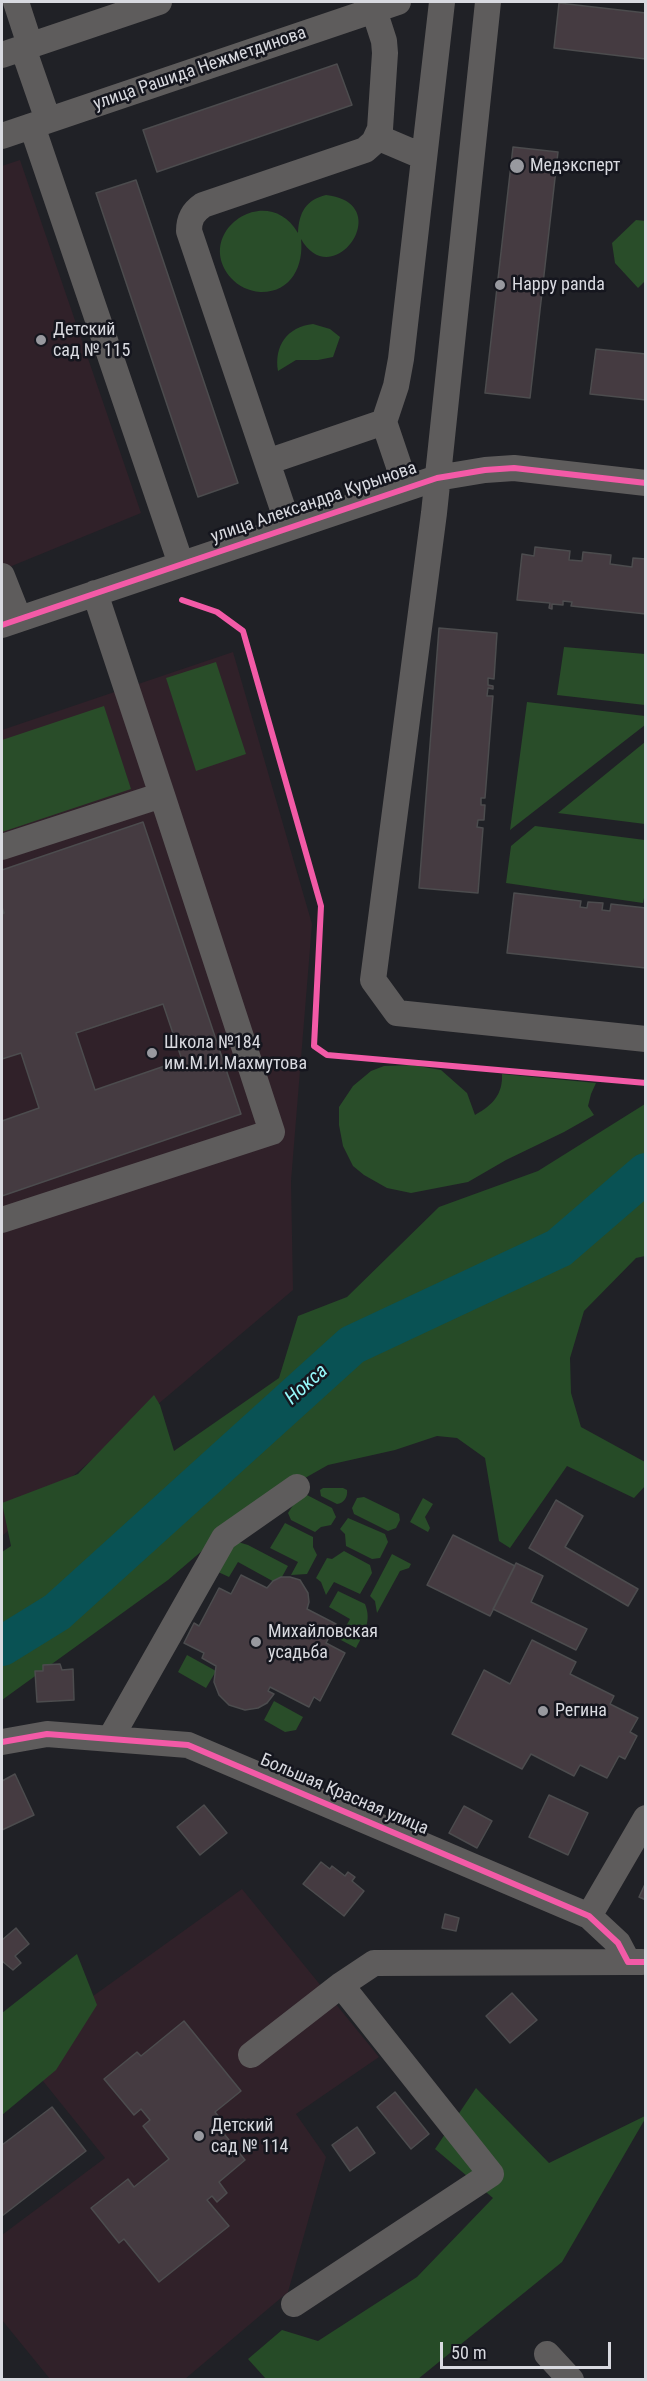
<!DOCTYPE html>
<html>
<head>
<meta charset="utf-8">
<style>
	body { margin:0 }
	#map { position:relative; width:647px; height:2381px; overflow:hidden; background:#202126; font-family:"Roboto Condensed",sans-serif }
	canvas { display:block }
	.frame { position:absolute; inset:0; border:3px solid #d9dae0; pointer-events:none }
	.scale { position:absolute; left:440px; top:2342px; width:171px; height:27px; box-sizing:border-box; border:3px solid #d9dae0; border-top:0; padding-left:8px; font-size:18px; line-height:21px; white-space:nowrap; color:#d9dae0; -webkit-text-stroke:4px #15161e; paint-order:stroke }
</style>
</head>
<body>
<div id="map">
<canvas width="647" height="2381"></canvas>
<div class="frame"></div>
<div class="scale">50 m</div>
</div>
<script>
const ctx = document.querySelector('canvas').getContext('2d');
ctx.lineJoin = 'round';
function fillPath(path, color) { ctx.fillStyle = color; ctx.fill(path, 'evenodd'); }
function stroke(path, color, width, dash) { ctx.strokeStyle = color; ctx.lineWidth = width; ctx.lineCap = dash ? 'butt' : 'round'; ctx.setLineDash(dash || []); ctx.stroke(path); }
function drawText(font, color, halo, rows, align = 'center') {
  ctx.font = font + ' "Roboto Condensed",sans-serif'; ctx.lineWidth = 5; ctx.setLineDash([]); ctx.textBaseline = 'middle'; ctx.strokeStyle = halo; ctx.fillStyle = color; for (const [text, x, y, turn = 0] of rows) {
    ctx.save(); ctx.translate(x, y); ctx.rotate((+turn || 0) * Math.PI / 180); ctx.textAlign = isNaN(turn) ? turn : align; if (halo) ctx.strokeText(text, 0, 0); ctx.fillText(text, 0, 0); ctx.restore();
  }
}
const education = new Path2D(`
	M20 160 141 513 2 570V166Z
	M233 652 312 924 291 1181 293 1290 2 1536V730Z
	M242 1889 379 2057 296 2114 326 2157 288 2292 185 2379H50L2 2320V2235L105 2158 18 2050Z`);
const green = new Path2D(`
	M326 195C398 203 333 295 301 239 304 266 291 293 260 292 249 291 238 286 231 278 192 233 267 180 298 233 299 212 306 200 326 195Z
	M636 220 646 221 645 281 638 288 615 263 612 243Z
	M313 324 330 329 340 337 333 357 318 360H296L278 371C274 346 287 327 313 324Z
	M564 647 645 654V705L557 695Z
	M216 662 246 754 196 771 166 678Z
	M527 702 645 716V725L510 830Z
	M104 706 131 789 2 832V740Z
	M645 742V824L558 813Z
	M535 826 645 840 646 888 643 903 506 883 511 846Z
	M412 1065 441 1070 467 1093 475 1115C493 1105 503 1094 502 1074L596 1083 591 1094 588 1106 594 1115 564 1132 506 1160 468 1182 411 1193 387 1188 364 1175 353 1166 343 1146 339 1125V1107L353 1086 371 1071 384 1066Z
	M323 1488H343L347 1490C348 1497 344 1503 337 1504L321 1496 320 1490Z
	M302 1495H307L332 1508 336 1517 331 1525 321 1527 315 1532 291 1520 288 1513 297 1499Z
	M364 1497 399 1514 400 1520 396 1528 388 1531 354 1514 352 1508 357 1498Z
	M423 1498 433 1504 425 1517 430 1528 428 1532 410 1522Z
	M348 1518 385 1534 388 1542 380 1558 372 1559 346 1546 345 1534 340 1529Z
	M285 1523 313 1537V1547L317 1555 307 1574 291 1575 298 1562 270 1548Z
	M238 1542 248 1545 288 1566 278 1584 238 1562 229 1577 216 1571 231 1545Z
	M344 1551 370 1565 372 1573 360 1594 334 1582 326 1595 321 1582 316 1578 327 1558 332 1559Z
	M392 1554 411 1564 409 1568 400 1571 377 1613 375 1601 370 1596Z
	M338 1591 365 1604C372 1621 364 1633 356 1648L339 1639 350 1619 329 1607Z
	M187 1655 216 1671 206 1688 178 1672Z
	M274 1701 303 1717 296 1730 285 1732 264 1720Z`);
const forest = new Path2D(`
	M645 1104V1256L636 1258 584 1311 570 1358 571 1393 581 1427 645 1462V1486L634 1498 567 1466 510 1548 499 1541 485 1458 457 1438 437 1436 395 1450 328 1465 252 1508 168 1580 2 1700V1552L11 1546 2 1503 78 1474 154 1395 160 1405 174 1451 279 1378 298 1316 347 1297 439 1207 538 1171Z
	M77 1954 97 2005 56 2070 2 2115V2013Z
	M476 2088 549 2163 645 2116V2119L562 2262 418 2379H266L248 2359 282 2330 318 2341 417 2277 493 2198 435 2149Z`);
const river = new Path2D(`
	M2 1646 57 1612 352 1345 559 1248 646 1173`);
const building = new Path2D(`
	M559 3 646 13V59L554 48Z
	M337 64 352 105 157 172 143 130Z
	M513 147 558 152 530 398 485 393Z
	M136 180 238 483 198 497 96 193Z
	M596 349 646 354V400L590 394Z
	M535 547 570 551 569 560 582 561 583 552 611 555 610 564 632 567 633 558 646 559V614L571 606 572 602 563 601V605L552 604V609L549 608 550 603 517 600 522 554 534 556Z
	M439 628 497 633 494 679 488 678V685L493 686V689L488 688 487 696H493L485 798H481V805H485L484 820H478L477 827 483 828 478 893 419 888Z
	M143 822 241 1114 2 1196V1121L39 1108 21 1053 2 1059V914L4 913 2 907V870ZM163 1004 182 1060 95 1090 76 1033Z
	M514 893 581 901 580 907 587 908 588 902 603 903 602 910 610 911 611 904 646 908V968L507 953Z
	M556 1500 583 1516 565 1547 638 1589 628 1606 529 1548Z
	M453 1535 515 1566 490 1616 427 1585Z
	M516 1563 543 1576 531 1602 587 1629 576 1650 493 1609Z
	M241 1575 267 1588 273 1581 281 1577H290L300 1580 308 1593 309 1602 307 1609 336 1624 326 1643 345 1653 320 1701 314 1697 309 1707 270 1687 268 1691 274 1694 267 1703 258 1708 245 1710 229 1705 219 1695 214 1682 216 1666 202 1658 204 1653 184 1643 194 1623 199 1626 219 1588 231 1594Z
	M532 1640 576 1662 570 1674 614 1696 610 1704 638 1718 630 1732 637 1736 625 1759 619 1756 607 1778 580 1765 574 1776 531 1754 522 1769 452 1734 484 1670 510 1684Z
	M60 1664 62 1670 73 1669 74 1700 37 1702 35 1671H43V1665Z
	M15 1774 34 1815 2 1830V1781Z
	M549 1795 588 1813 568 1855 529 1837Z
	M204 1805 227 1833 200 1855 177 1827Z
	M464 1806 492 1821 477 1848 449 1833Z
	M321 1862 330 1869 332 1866 345 1876 348 1872 355 1877 352 1881 364 1891 344 1916 303 1884Z
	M646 1882V1900L639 1897Z
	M445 1914 459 1918 456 1931 442 1928Z
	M16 1928 29 1944 15 1956 21 1963 13 1970 2 1961V1940Z
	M512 1993 537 2020 510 2043 486 2016Z
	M184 2021 241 2091 215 2112 222 2121 217 2125 245 2160 219 2182 227 2193 217 2202 212 2196 207 2200 229 2226 159 2282 124 2239 119 2243 91 2208 128 2179 134 2187 169 2159 143 2126 150 2120 141 2109 134 2115 104 2079 137 2052 141 2056Z
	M395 2092 429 2134 411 2149 377 2107Z
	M52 2107 86 2151 2 2216V2145Z
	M357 2127 375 2153 350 2171 332 2145Z`);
const minor = new Path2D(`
	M16 2 30 45
	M488 2 434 513 373 980 397 1013 646 1039
	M23 48 48 120
	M2 55 159 2
	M32 126 181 564
	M2 136 398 2
	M377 137 424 157
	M384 422 396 386 401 359 442 2
	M267 462 384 422 406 487
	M289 527 189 231C189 219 193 212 203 205L365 150 374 142 380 129 385 53 384 41 374 10
	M2 576 19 619
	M95 593 162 795
	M2 625 437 478 485 470 514 468 646 483
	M2 847 162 795 272 1132 2 1220
	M110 1739 224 1538 297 1487
	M2 1742 47 1734 188 1745 589 1916 618 1943 628 1962H642
	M589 1916 646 1818
	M251 2055 341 1985
	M294 2304 491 2174 341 1985 374 1963 628 1962
	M547 2354 571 2380`);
const cycleway = new Path2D(`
	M182 600 217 612 243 631 321 906 314 1046 327 1055 646 1083
	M2 625 437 478 485 470 514 468 646 483
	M2 1742 47 1734 188 1745 589 1916 618 1943 628 1962H646`);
const markers = [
	[517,166,8,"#98999f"],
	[500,285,6,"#98999f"],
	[41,340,6,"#98999f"],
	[152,1053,6,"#98999f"],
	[256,1642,6,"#98999f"],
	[543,1711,6,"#98999f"],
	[199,2136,6,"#98999f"]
];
const streetNames = [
	["улица Рашида Нежметдинова",200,69,-19],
	["улица Александра Курынова",314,503,-19],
	["Большая Красная улица",344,1795,23]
];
const poiNames = [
	["Медэксперт",530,166],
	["Happy panda",512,285],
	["Детский",53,330],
	["сад № 115",53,351],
	["Школа №184",164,1043],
	["им.М.И.Махмутова",164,1064],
	["Михайловская",268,1632],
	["усадьба",268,1653],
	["Регина",555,1711],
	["Детский",211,2126],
	["сад № 114",211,2147]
];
const waterNames = [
	["Нокса",307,1385,-42]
];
fillPath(education, '#302129');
fillPath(green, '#294d29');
fillPath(forest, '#264b27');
stroke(river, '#095254', 40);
fillPath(building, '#453b41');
stroke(building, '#4c4c4e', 1.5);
stroke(minor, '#5e5c5c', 26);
stroke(cycleway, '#f35aa7', 6);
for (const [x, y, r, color] of markers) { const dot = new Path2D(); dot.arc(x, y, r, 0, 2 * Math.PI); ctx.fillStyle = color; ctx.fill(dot); stroke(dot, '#15161e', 2); }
drawText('18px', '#d9dae0', '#15161e', streetNames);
drawText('18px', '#d9dae0', '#15161e', poiNames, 'left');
drawText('italic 20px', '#96f8fa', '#15161e', waterNames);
</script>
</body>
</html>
